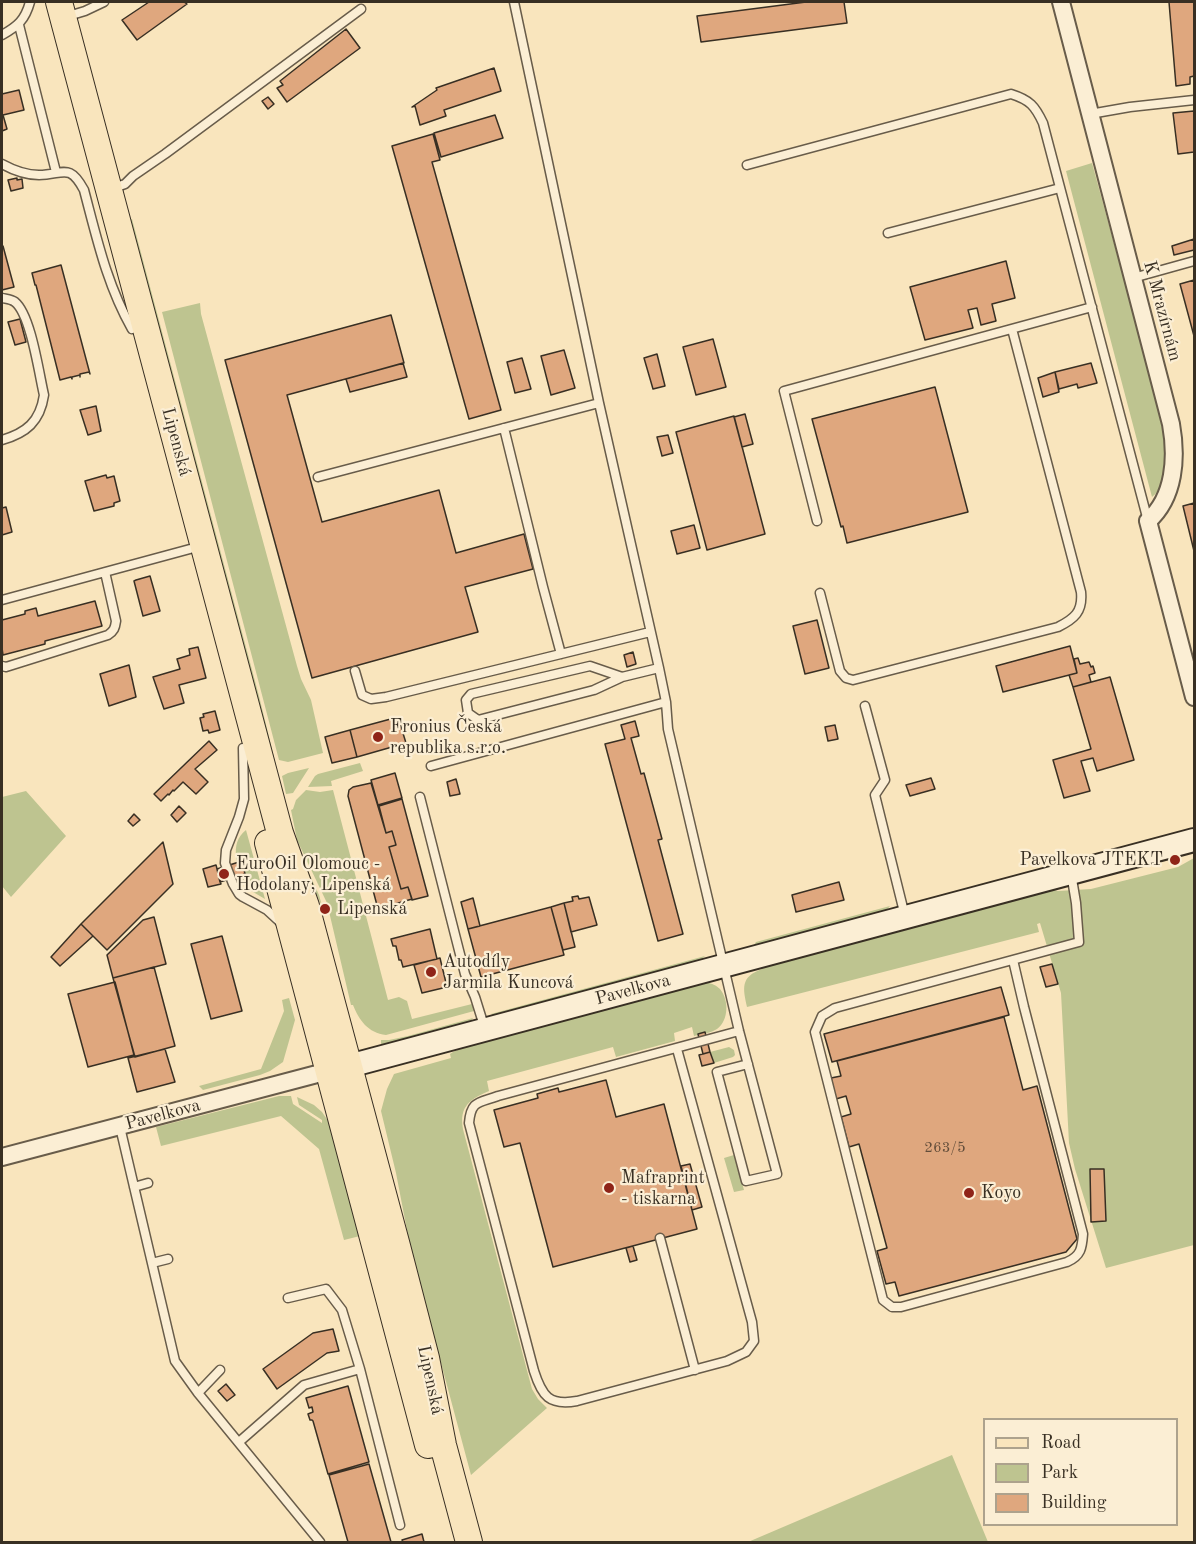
<!DOCTYPE html>
<html>
<head>
<meta charset="utf-8">
<style>
	body { margin:0 }
	#map { position:relative; width:1196px; height:1544px; overflow:hidden; background:#f9e5bd; font-family:"Old Standard TT",serif }
	canvas { display:block }
	.frame { position:absolute; inset:0; border:3px solid #382f23; pointer-events:none }
	.legend { position:absolute; left:983px; top:1418px; width:195px; height:108px; box-sizing:border-box; background:#fbeed4; border:2px solid #ada28d; margin:0; padding:8px 10px; list-style:none; font-size:18px; color:#382f23 }
	.legend li { display:flex; align-items:center; gap:12px; height:30px }
	.legend b { width:30px; border:2px solid #ada28d }
</style>
</head>
<body>
<div id="map">
<canvas width="1196" height="1544"></canvas>
<div class="frame"></div>
<ul class="legend">
<li><b style="height:8px;background:#f9e5bd"></b>Road</li>
<li><b style="height:16px;background:#bec490"></b>Park</li>
<li><b style="height:16px;background:#dfa77e"></b>Building</li>
</ul>
</div>
<script>
const ctx = document.querySelector('canvas').getContext('2d');
ctx.lineJoin = 'round';
function fillPath(path, color) { ctx.fillStyle = color; ctx.fill(path, 'evenodd'); }
function stroke(path, color, width, dash) { ctx.strokeStyle = color; ctx.lineWidth = width; ctx.lineCap = dash ? 'butt' : 'round'; ctx.setLineDash(dash || []); ctx.stroke(path); }
function drawText(font, color, halo, rows, align = 'center') {
  ctx.font = font + ' "Old Standard TT",serif'; ctx.lineWidth = 4.5; ctx.setLineDash([]); ctx.textBaseline = 'middle'; ctx.strokeStyle = halo; ctx.fillStyle = color; for (const [text, x, y, turn = 0] of rows) {
    ctx.save(); ctx.translate(x, y); ctx.rotate((+turn || 0) * Math.PI / 180); ctx.textAlign = isNaN(turn) ? turn : align; if (halo) ctx.strokeText(text, 0, 0); ctx.fillText(text, 0, 0); ctx.restore();
  }
}
const green = new Path2D(`
	M1092 163 1165 430C1166 450 1169 485 1152 497L1066 171Z
	M132 219 259 696 295 843 319 895 322 906 290 837 127 221Z
	M200 303 201 314 297 666 301 679 311 700 323 753 288 762 279 760 162 312Z
	M360 763 363 771 331 781 332 786 308 787 315 776 318 774Z
	M309 768 293 793 286 794 282 776 288 773Z
	M306 790 320 792 333 790 388 1000 399 997 407 1001 412 1019 472 1004 474 1011 386 1035C368 1033 359 1020 353 1005H351L327 903 297 840 291 810 293 809 296 800Z
	M26 791 66 836 11 897 2 886V797Z
	M246 830 265 899 248 889 253 888 252 884H250L247 874 245 875 248 887 245 885C238 868 228 844 246 830Z
	M1194 858V1245L1106 1268 1075 1169 1069 1143 1061 993 1040 923 1037 924 1039 932 747 1007C743 988 740 977 762 969L761 964 1045 892V888L1058 891 1091 889 1178 867Z
	M890 906 885 912 755 949 754 945 756 942Z
	M705 956 697 963 494 1016 491 1014Z
	M707 982C712 984 716 985 720 989 729 1000 729 1020 717 1029 711 1033 702 1034 694 1036L692 1027 674 1033 675 1041 616 1057 613 1047 487 1081 489 1091C467 1100 458 1109 464 1133L532 1389 538 1399 547 1408 471 1475 411 1251 396 1173 381 1111 387 1089 394 1074 451 1058 450 1054 453 1052 485 1038Z
	M289 998 295 1020 283 1062 270 1071 260 1075 203 1090 199 1086 261 1069 284 1011 282 1000Z
	M473 1018 468 1025 392 1045 381 1044V1040H389L408 1036Z
	M729 1047 734 1050 735 1055 733 1057 714 1063 710 1052Z
	M279 1096H291L293 1104 322 1123V1120L299 1105 297 1097 314 1105 322 1112 333 1128 364 1235 344 1240 319 1149 281 1116 161 1146 156 1127Z
	M734 1155 744 1190 734 1192 724 1158Z
	M952 1455 988 1542H748Z`);
const building = new Path2D(`
	M149 2H184L187 4 137 40 122 20Z
	M806 2H844L847 23 701 42 697 16Z
	M1169 2H1194V76L1190 77V84L1176 86Z
	M346 29 360 48 287 102 277 88 283 85 280 81Z
	M494 68 501 91 444 110 446 116 420 125 415 106 412 107 437 90 436 88Z
	M19 90 24 110 3 115 7 129 2 131V94Z
	M268 97 274 104 268 109 262 101Z
	M1194 111V152L1178 154 1173 113Z
	M495 115 503 138 441 157 434 133Z
	M433 134 440 160 432 162 501 410 469 419 392 146Z
	M17 178V180L22 179 23 188 11 191 8 180Z
	M1194 239V250L1174 255 1172 246Z
	M2 246H3L14 287 2 290Z
	M1006 261 1015 298 992 304 996 321 981 325 977 308 968 310 973 328 925 340 910 287Z
	M61 265 90 374 89 372 80 374V377V375L72 377V379L71 377 60 380 36 285H35L32 273Z
	M1194 280V336L1180 284Z
	M391 315 404 363 287 395 322 522 439 490 456 553 524 534 533 569 465 587 478 632 312 678 225 360Z
	M20 319 26 342 15 345 8 322Z
	M713 339 726 387 696 395 683 347Z
	M564 350 575 388 551 395 541 356Z
	M657 354 665 386 653 389 644 358Z
	M522 358 531 389 515 393 507 362Z
	M403 363 407 377 350 392 346 379Z
	M1091 363 1097 383 1078 388 1077 384 1059 389 1055 372Z
	M1055 372 1059 392 1043 397 1038 378Z
	M935 387 968 512 847 543 843 526 841 527 812 419Z
	M96 406 101 431 88 435 80 410Z
	M745 414 753 444 742 447 734 417Z
	M734 416 765 534 707 550 676 432Z
	M668 435 673 453 662 456 657 437Z
	M106 475 107 478 114 476 120 501 114 503V506L94 511 85 481Z
	M1194 503V551L1183 506Z
	M6 507 12 532 2 535V508Z
	M694 525 700 548 677 554 671 531Z
	M150 576 160 611 143 616 134 581 136 580Z
	M95 601 102 626 45 641V644L3 655 2 648V620L25 614V611L36 608 38 616Z
	M817 620 829 668 805 674 793 626Z
	M1070 646 1077 673 1003 692 996 666Z
	M198 647 206 678 179 685 184 703 164 709 153 677 180 669 177 659 190 655 189 649Z
	M633 652 636 664 627 667 624 655Z
	M1078 658 1080 664 1089 662 1091 667 1093 666 1095 673 1089 675 1091 682 1073 687 1069 675 1077 673 1074 659Z
	M129 665 136 697 109 706 100 674Z
	M1110 677 1134 760 1097 771 1093 758 1081 761 1090 791 1064 798 1053 760 1091 749 1073 687Z
	M215 711 220 730 209 733 208 730 203 731 200 718 204 717 203 714Z
	M398 717 406 743 357 757 350 730Z
	M635 721 639 736 631 738 641 774 644 773 662 839 658 840 683 934 658 941 605 744 625 739 621 725Z
	M835 725 838 739 828 741 825 727Z
	M350 730 357 757 332 763 325 737Z
	M209 741 217 750 195 769 208 782 196 794 183 782 174 791 173 790 169 795 168 794 161 801 154 794Z
	M395 773 402 798 378 805 371 780Z
	M931 778 935 789 910 796 906 785Z
	M456 779 460 794 450 796 447 782Z
	M371 783 386 833 392 831 396 845 389 847 401 889 408 887 412 899 378 909 348 796 349 790 353 787Z
	M402 799 428 896 412 900 408 887 401 889 389 847 396 845 392 831 386 833 379 806Z
	M179 806 186 813 177 822 171 815Z
	M134 814 140 820 133 826 128 821Z
	M163 842 173 884 107 950 81 924Z
	M242 861 245 874 220 882 217 869Z
	M216 865 221 884 208 887 203 869Z
	M839 882 844 900 796 912 792 895Z
	M578 896 579 899 589 897 597 925 571 932 564 903 573 901 572 897Z
	M473 898 480 926 468 929 461 902Z
	M564 903 575 947 563 950 551 907Z
	M551 907 564 955 481 977 468 929Z
	M154 917 166 964 113 978 107 955 143 920Z
	M81 924 93 936 60 966 51 957Z
	M430 929 437 959 403 967 401 960H399L396 946H393L391 939Z
	M222 936 242 1011 211 1019 191 944Z
	M440 958 447 987 422 993 414 965Z
	M1052 964 1058 984 1046 987 1040 967Z
	M154 967 175 1046 135 1057 113 978Z
	M115 982 134 1055 88 1067 68 994Z
	M1001 987 1009 1015 832 1062 824 1034Z
	M1004 1017 1023 1090 1037 1086 1077 1239 1066 1252 899 1296 895 1282 886 1284 877 1251 887 1248 859 1144 849 1147 841 1117 851 1114 846 1096 836 1099 831 1078 841 1076 837 1061Z
	M705 1032 710 1052 703 1054 698 1034Z
	M165 1049 175 1082 137 1092 128 1058Z
	M710 1052 714 1063 702 1066 699 1055Z
	M606 1080 616 1117 664 1104 697 1229 553 1267 520 1143 504 1147 494 1110 538 1098 537 1094 558 1088 559 1092Z
	M690 1164 702 1207 692 1210 681 1166Z
	M1090 1169H1104L1106 1221 1091 1222Z
	M633 1246 637 1260 630 1262 626 1248Z
	M333 1329 339 1351 327 1353 277 1389 263 1369 313 1333Z
	M226 1384 235 1395 227 1401 218 1391Z
	M348 1386 369 1462 328 1474 313 1421 312 1420H310L308 1414 313 1412 312 1407 309 1408 306 1398Z
	M369 1464 391 1542H348L329 1475Z
	M422 1534 424 1542H403L402 1540Z`);
const lane = new Path2D(`
	M514 2 599 403 659 668 666 702 668 729 739 1031 777 1174 746 1181 717 1072 748 1064
	M65 17 85 11 104 2
	M19 25 56 172
	M2 35C18 26 25 20 30 2
	M1090 114 1130 107 1194 100
	M2 164C13 170 25 175 39 175 63 175 69 162 84 190 97 239 107 285 132 329
	M747 165 1011 94C1030 100 1035 106 1043 123L1148 521
	M111 189 125 184 133 176 165 154 361 9
	M888 233 1060 188
	M1133 278 1194 261
	M2 298C6 299 11 299 15 302 31 315 39 374 44 395 40 422 26 433 2 440
	M504 428 543 587 561 654
	M318 477 599 403
	M817 521 784 391 1092 307
	M105 572 190 549
	M820 593 840 671 846 678 853 680 1058 627C1074 619 1083 612 1081 592L1012 329
	M2 600 105 572 116 621C115 628 114 631 108 635L6 667 2 666
	M355 671 362 695 371 699 386 697 650 632
	M622 677 594 690 478 720 468 713 466 700 471 694 590 666 622 677 659 668
	M865 706 885 780 875 795 905 916
	M243 748 244 799 239 817 226 850 225 863 233 884 239 894 243 897 267 910 280 922
	M431 766 666 702
	M420 797 465 974 475 997 485 1029
	M1013 960 1024 1007 1083 1234C1082 1248 1081 1256 1067 1262L901 1307H892L883 1300 815 1032 822 1016 835 1008 1079 942 1076 903 1071 873
	M677 1049 752 1322 754 1341 746 1352 727 1361 577 1401C549 1406 542 1396 534 1371L469 1123C471 1100 479 1103 498 1096L739 1031
	M120 1127 175 1361 198 1393 320 1542
	M134 1187 148 1183
	M660 1238 695 1370
	M152 1263 168 1259
	M360 1369 400 1525
	M198 1393 220 1370
	M239 1442 304 1385 360 1369 342 1310 326 1289 288 1298`);
const street = new Path2D(`
	M1061 2 1171 424C1177 457 1175 497 1148 521L1194 697
	M2 1157 336 1069`);
const secondary = new Path2D(`
	M349 1066 1194 840`);
const primary = new Path2D(`
	M59 2 280 833 306 906 397 1246 426 1358 443 1445 469 1542
	M268 843 428 1445`);
const markers = [
	[378,737,6,"#8f2418"],
	[1175,860,6,"#8f2418"],
	[224,874,6,"#8f2418"],
	[325,909,6,"#8f2418"],
	[431,972,6,"#8f2418"],
	[609,1188,6,"#8f2418"],
	[969,1193,6,"#8f2418"]
];
const numberNames = [
	["263/5",945,1148]
];
const streetNames = [
	["K Mrazírnám",1162,311,75],
	["Lipenská",176,442,75],
	["Pavelkova",633,990,-15],
	["Pavelkova",163,1115,-15],
	["Lipenská",430,1380,78]
];
const poiNames = [
	["Fronius Česká",390,727],
	["republika s.r.o.",390,748],
	["Pavelkova JTEKT",1163,860,"right"],
	["EuroOil Olomouc -",236,864],
	["Hodolany, Lipenská",236,885],
	["Lipenská",337,909],
	["Autodíly",443,962],
	["Jarmila Kuncová",443,983],
	["Mafraprint",621,1178],
	["- tiskarna",621,1199],
	["Koyo",981,1193]
];
fillPath(green, '#bec490');
fillPath(building, '#dfa77e');
stroke(building, '#382f23', 1.5);
stroke(lane, '#685c4a', 11);
stroke(street, '#685c4a', 20);
stroke(secondary, '#382f23', 26);
stroke(primary, '#382f23', 28);
stroke(lane, '#fbeed4', 8);
stroke(street, '#fbeed4', 16);
stroke(secondary, '#fbeed4', 22);
stroke(primary, '#f9e5bd', 26);
for (const [x, y, r, color] of markers) { const dot = new Path2D(); dot.arc(x, y, r, 0, 2 * Math.PI); ctx.fillStyle = color; ctx.fill(dot); stroke(dot, '#fbeed4', 2); }
drawText('15px', '#624d3a', null, numberNames);
drawText('18px', '#382f23', '#fbeed4', streetNames);
drawText('18px', '#382f23', '#fbeed4', poiNames, 'left');
</script>
</body>
</html>
